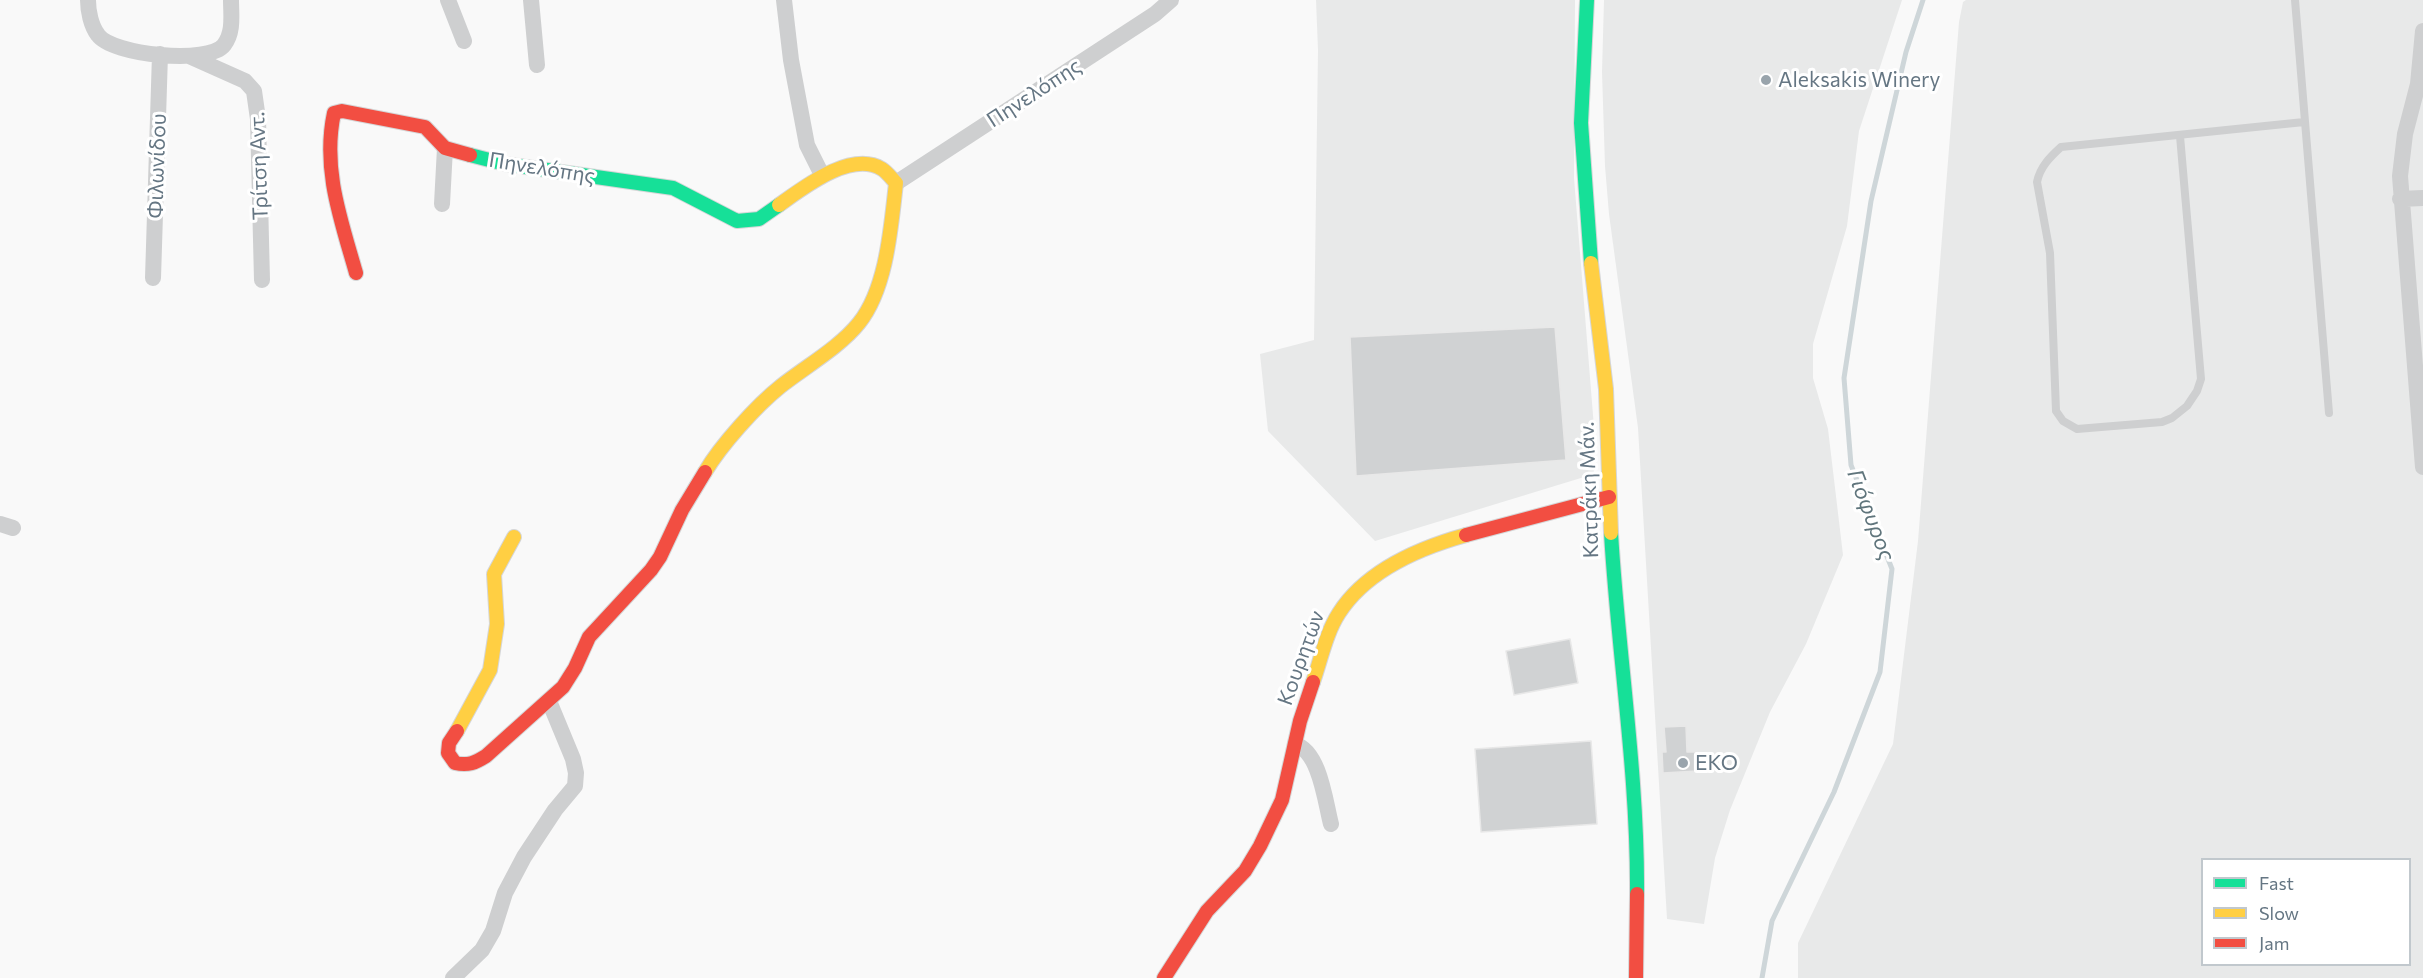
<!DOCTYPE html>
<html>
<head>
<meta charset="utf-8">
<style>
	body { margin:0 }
	#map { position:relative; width:2423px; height:978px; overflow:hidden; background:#f9f9f9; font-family:Commissioner,sans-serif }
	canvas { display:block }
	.legend { position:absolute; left:2201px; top:858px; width:210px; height:108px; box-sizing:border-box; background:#fff; border:2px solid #c1c8cd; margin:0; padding:8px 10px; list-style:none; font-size:18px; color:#657683 }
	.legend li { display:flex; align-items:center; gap:12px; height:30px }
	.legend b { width:30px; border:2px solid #c1c8cd }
</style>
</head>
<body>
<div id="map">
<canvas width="2423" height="978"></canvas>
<ul class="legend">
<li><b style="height:8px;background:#16e098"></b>Fast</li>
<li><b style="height:8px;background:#ffcf43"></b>Slow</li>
<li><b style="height:8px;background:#f24e42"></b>Jam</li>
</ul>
</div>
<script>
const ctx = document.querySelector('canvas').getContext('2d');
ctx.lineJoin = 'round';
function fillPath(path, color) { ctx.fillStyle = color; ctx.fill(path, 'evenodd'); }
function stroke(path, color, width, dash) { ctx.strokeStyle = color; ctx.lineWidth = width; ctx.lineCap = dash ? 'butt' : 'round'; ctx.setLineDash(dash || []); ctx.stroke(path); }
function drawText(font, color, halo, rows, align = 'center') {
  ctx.font = font + ' Commissioner,sans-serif'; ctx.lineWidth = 6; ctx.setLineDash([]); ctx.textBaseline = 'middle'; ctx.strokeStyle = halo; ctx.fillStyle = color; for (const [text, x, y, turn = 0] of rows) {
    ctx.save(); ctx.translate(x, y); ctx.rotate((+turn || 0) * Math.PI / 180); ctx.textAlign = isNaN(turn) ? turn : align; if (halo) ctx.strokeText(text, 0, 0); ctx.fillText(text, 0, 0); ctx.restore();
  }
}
const built = new Path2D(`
	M1316 0H1575L1574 178 1595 440 1594 474 1375 541 1268 431 1260 354 1314 340 1318 50Z
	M1604 0H1902L1859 131 1847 226 1813 344V378L1828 429 1843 555 1806 644 1770 712 1730 810 1715 858 1704 924 1667 919 1638 428 1609 214 1605 166 1602 72Z
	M1966 0H2423V978H1798V943L1893 744 1918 541 1959 22 1963 2ZM2202 860H2410V964H2202Z`);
const stream = new Path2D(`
	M1762 978 1772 921 1834 792 1880 672 1892 569 1851 465 1844 378 1871 201 1906 52 1923 0`);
const building = new Path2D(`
	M1555 327 1566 460 1356 476 1350 337Z
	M1570 639 1578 683 1514 695 1506 651Z
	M1686 726 1687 752H1696L1697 771 1663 773 1662 752H1666L1664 727Z
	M1591 741 1597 824 1481 832 1475 749Z`);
const lane = new Path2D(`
	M2295 0 2329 413
	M2180 136 2201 379 2197 391 2187 406 2172 418 2162 422 2077 429 2063 421 2056 411 2050 253 2037 182C2040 167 2050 157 2061 147L2304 122`);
const street = new Path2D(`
	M88 0C88 11 91 26 98 35 112 55 209 65 224 45 234 32 231 15 231 0
	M448 0 464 41
	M531 0 537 65
	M784 0 791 60 807 145 822 175
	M2423 31 2418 84 2405 134 2400 176 2423 467
	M189 56 245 81 254 91 258 119 262 280
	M896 183 1155 14 1171 0
	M2400 199 2423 198
	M442 204 445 148
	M153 278 160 54
	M0 524 13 528
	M1295 744C1320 752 1325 801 1331 824
	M453 978 482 950 493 931 505 893 524 857 555 810 575 786 576 773 573 759 549 701`);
const fast = new Path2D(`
	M1587 0 1581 123 1591 263
	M470 155 505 164 673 188 737 221 759 219 779 205
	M1611 533C1618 653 1638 774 1637 894`);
const slow = new Path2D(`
	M1591 263 1606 389 1611 533
	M705 472C721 445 756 406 781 386 805 367 840 347 859 323 887 288 891 226 896 183 892 179 887 172 882 169 851 150 803 188 779 205
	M1313 682C1321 659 1326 633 1339 613 1366 571 1419 548 1466 535
	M457 731 490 670 497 624 494 574 514 537`);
const jam = new Path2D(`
	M356 273C341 220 322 169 334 113L342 111 425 127 445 148 470 155
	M1466 535 1609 497
	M457 731 449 743 448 753 455 763C468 766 475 763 486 756L563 687 575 668 589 637 651 570 660 557 682 510 705 472
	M1164 978 1207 911 1245 871 1260 846 1282 800 1300 721 1313 682
	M1636 978 1637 894`);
const markers = [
	[1766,80,6,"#99a4ac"],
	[1683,763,6,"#99a4ac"]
];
const poiNames = [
	["Aleksakis Winery",1778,80],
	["EKO",1695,763]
];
const streetNames = [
	["Πηνελόπης",1034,93,-33],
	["Φιλωνίδου",157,166,-88],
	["Τρίτση Αντ.",259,166,-92],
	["Πηνελόπης",542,168,9],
	["Κατράκη Μάν.",1589,490,-92],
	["Κουρητών",1301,658,-70]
];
const waterNames = [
	["Γιόφυρος",1871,515,69]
];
fillPath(built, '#e8e9e9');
stroke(stream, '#ced6d9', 5);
fillPath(building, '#d0d2d3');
stroke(building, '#e8e8e8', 1.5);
stroke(fast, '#d5d6d7', 16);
stroke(slow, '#d5d6d7', 16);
stroke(jam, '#d5d6d7', 16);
stroke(lane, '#cecfd0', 8);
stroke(street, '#cecfd0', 16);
stroke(fast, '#16e098', 14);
stroke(slow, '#ffcf43', 14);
stroke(jam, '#f24e42', 14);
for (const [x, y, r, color] of markers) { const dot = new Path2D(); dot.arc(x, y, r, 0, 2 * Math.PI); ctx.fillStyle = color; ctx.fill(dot); stroke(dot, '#fff', 2); }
drawText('21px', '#657683', '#fff', poiNames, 'left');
drawText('21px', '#657683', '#fff', streetNames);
drawText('italic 22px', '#60757c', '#fff', waterNames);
</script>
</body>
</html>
